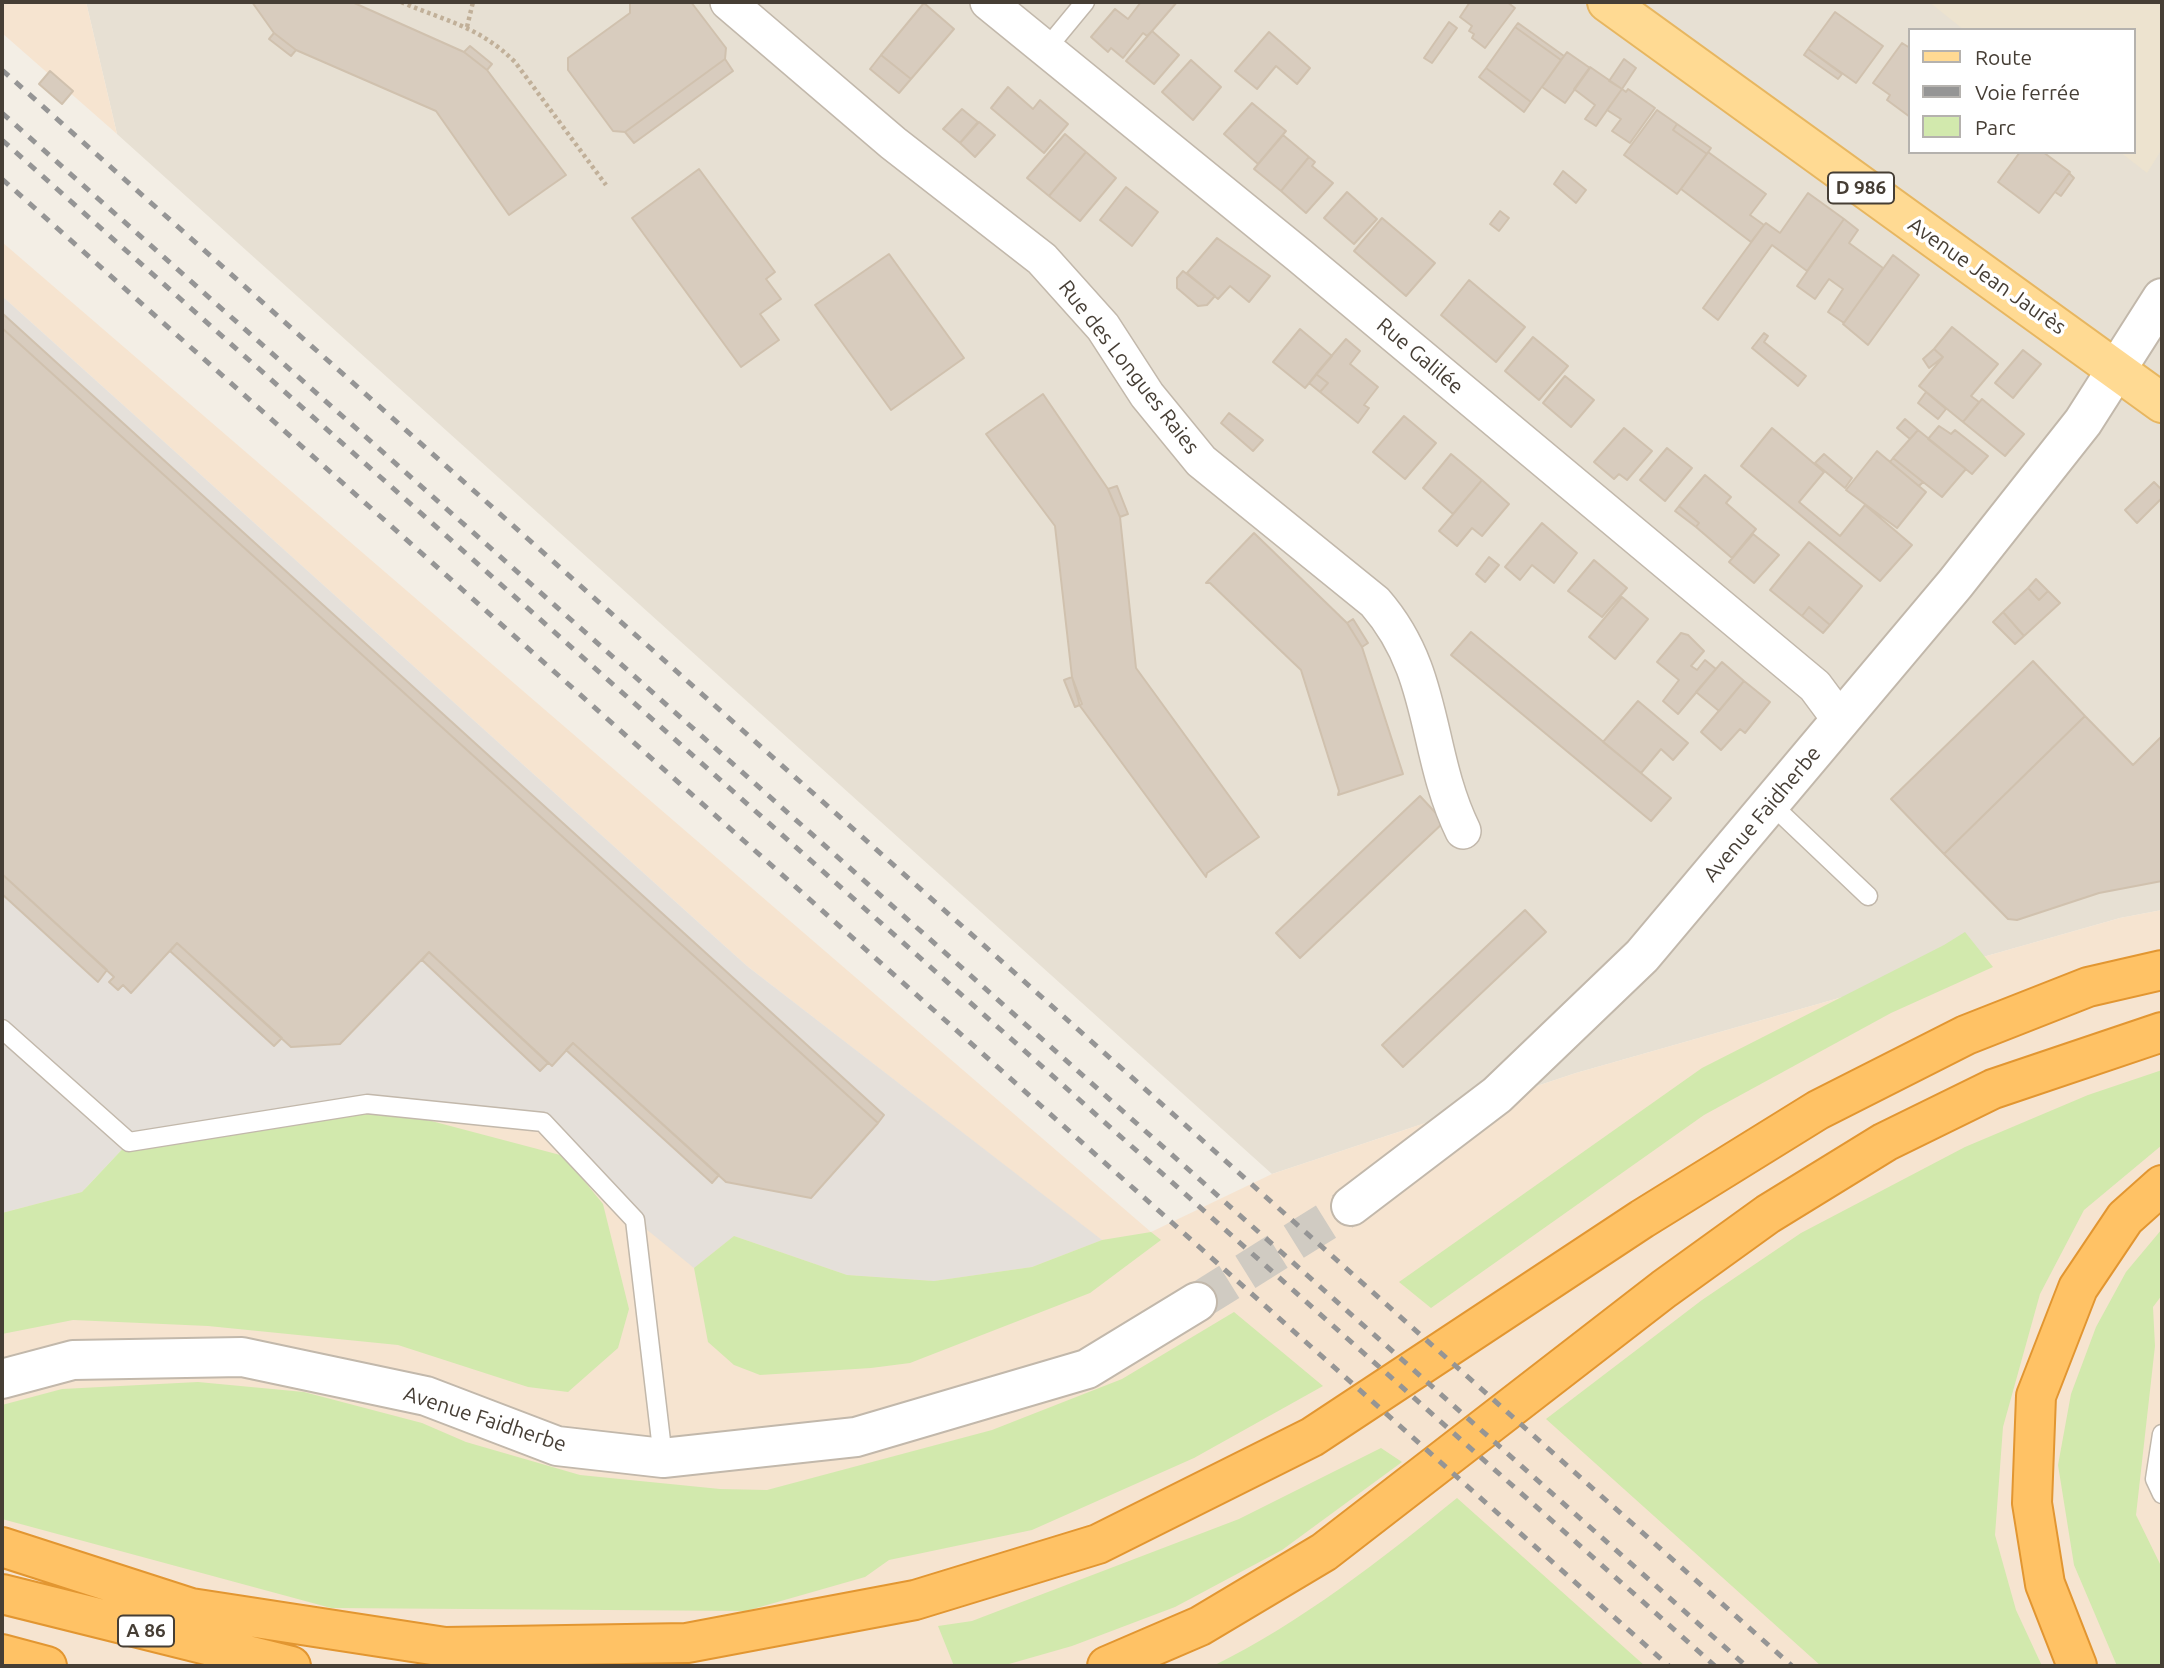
<!DOCTYPE html>
<html>
<head>
<meta charset="utf-8">
<style>
	body { margin:0 }
	#map { position:relative; width:2164px; height:1668px; overflow:hidden; background:#f3eee5; font-family:Ubuntu,sans-serif }
	canvas { display:block }
	.frame { position:absolute; inset:0; border:4px solid #463e35; pointer-events:none }
	.legend { position:absolute; left:1908px; top:28px; width:228px; height:126px; box-sizing:border-box; background:#fff; border:2px solid #b5b2ae; margin:0; padding:9px 12px; list-style:none; font-size:21px; color:#463e35 }
	.legend li { display:flex; align-items:center; gap:14px; height:35px }
	.legend b { width:35px; border:2px solid #b5b2ae }
</style>
</head>
<body>
<div id="map">
<canvas width="2164" height="1668"></canvas>
<div class="frame"></div>
<ul class="legend">
<li><b style="height:9px;background:#ffda93"></b>Route</li>
<li><b style="height:9px;background:#959595"></b>Voie ferrée</li>
<li><b style="height:19px;background:#d2e9ad"></b>Parc</li>
</ul>
</div>
<script>
const ctx = document.querySelector('canvas').getContext('2d');
ctx.lineJoin = 'round';
function fillPath(path, color) { ctx.fillStyle = color; ctx.fill(path, 'evenodd'); }
function stroke(path, color, width, dash) { ctx.strokeStyle = color; ctx.lineWidth = width; ctx.lineCap = dash ? 'butt' : 'round'; ctx.setLineDash(dash || []); ctx.stroke(path); }
function drawText(font, color, halo, rows, align = 'center') {
  ctx.font = font + ' Ubuntu,sans-serif'; ctx.lineWidth = 7; ctx.setLineDash([]); ctx.textBaseline = 'middle'; ctx.strokeStyle = halo; ctx.fillStyle = color; for (const [text, x, y, turn = 0] of rows) {
    ctx.save(); ctx.translate(x, y); ctx.rotate((+turn || 0) * Math.PI / 180); ctx.textAlign = isNaN(turn) ? turn : align; if (halo) ctx.strokeText(text, 0, 0); ctx.fillText(text, 0, 0); ctx.restore();
  }
}
const residential = new Path2D(`
	M86 2H2162V910L2120 918 1576 1073 1272 1174 117 134ZM1910 30H2134V152H1910Z`);
const commercial = new Path2D(`
	M2 2H86L117 134 2 33Z
	M2 242 1151 1232 1272 1174 1576 1073 2120 918 2162 910V1666H2V1213L367 1104 543 1122 1101 1240 747 966 2 296Z`);
const industrial = new Path2D(`
	M2 296 747 966 1102 1240 1032 1267 934 1281 847 1275 734 1236 694 1268 635 1220 543 1122 367 1104 129 1142 82 1192 2 1213Z`);
const education = new Path2D(`
	M1929 2H2162V149L2147 173 2120 152H2134V30H1964Z`);
const green = new Path2D(`
	M1965 932 1993 967 1891 1013 1704 1115 1431 1308 1399 1282 1702 1068 1944 945Z
	M2162 1070V1145L2084 1210 2040 1294 2003 1427 1995 1535 2016 1610 2042 1666H1821L1546 1419 1702 1300 1801 1233 1965 1147 2088 1095Z
	M367 1104 564 1156 603 1204 629 1309 618 1348 568 1392 528 1387 398 1345 208 1326 73 1320 2 1334V1213L82 1192 129 1142Z
	M2162 1229V1295L2153 1307 2155 1346 2136 1515 2162 1568V1666H2117L2074 1565 2058 1465 2071 1394 2096 1327 2126 1272Z
	M1151 1232 1161 1240 1090 1293 910 1363 871 1368 760 1375 734 1365 708 1342 694 1268 734 1236 847 1275 934 1281 1032 1267 1102 1240Z
	M1234 1312 1323 1386 1194 1458 1032 1530 889 1560 865 1577 746 1611 331 1608 2 1519V1405L62 1389 198 1382 304 1392 422 1423 466 1442 580 1475 720 1489 767 1490 992 1430 1122 1379Z
	M1381 1448 1402 1462 1282 1550 1175 1607 1072 1646 1002 1666H954L938 1626 972 1621 1239 1519Z
	M1457 1498 1645 1666H1213C1302 1622 1381 1560 1457 1498Z`);
const building = new Path2D(`
	M252 2H352L464 52 487 70 566 175 509 215 436 111 296 50 274 33Z
	M630 2H691L726 48 725 59 625 132 613 131 568 70V58L630 13Z
	M1141 2H1177L1152 31 1147 36 1143 33 1123 58 1111 48 1108 52 1091 37 1115 9 1128 19Z
	M1470 2H1507L1515 8 1485 48 1472 38 1474 34 1469 31 1472 26 1460 17Z
	M924 3 954 29 911 79 881 55Z
	M1835 12 1883 46 1856 83 1808 49Z
	M1449 22 1457 28 1432 63 1424 58Z
	M1518 23 1564 56 1561 60 1515 27Z
	M1515 27 1561 60 1531 102 1486 68Z
	M1152 31 1179 55 1154 84 1126 61Z
	M1269 32 1310 68 1297 84 1276 66 1257 89 1235 71Z
	M274 33 296 50 291 56 269 39Z
	M1902 43 1910 48V117L1887 100 1890 95 1873 83Z
	M470 46 492 64 487 70 464 52Z
	M1808 49 1842 74 1838 79 1804 55Z
	M1567 52 1590 68 1565 103 1542 87Z
	M881 55 911 79 899 93 870 69Z
	M725 59 733 71 634 143 625 132Z
	M1624 59 1636 68 1622 89 1609 81Z
	M1191 60 1221 87 1193 120 1162 92Z
	M1590 67 1622 89 1596 126 1585 119 1595 105 1574 89Z
	M1486 68 1531 102 1524 112 1479 77Z
	M50 71 73 91 62 104 39 84Z
	M1008 87 1033 109 1040 100 1068 124 1044 153 991 108Z
	M1622 89 1626 92 1628 89 1655 108 1630 143 1612 131 1621 119 1607 110Z
	M1252 103 1286 131 1258 164 1224 134Z
	M962 109 978 122 960 143 943 129Z
	M1657 110 1677 124 1673 130 1707 154 1677 194 1624 155Z
	M979 122 995 135 975 157 960 143Z
	M1677 124 1711 148 1707 154 1673 130Z
	M1065 134 1086 152 1049 196 1027 178Z
	M1283 135 1309 157 1281 191 1254 169Z
	M1086 152 1116 178 1080 221 1049 196Z
	M1708 152 1766 194 1750 215 1764 225 1751 242 1681 189Z
	M2020 152H2043L2070 172 2039 213 1998 182Z
	M1309 157 1315 162 1312 166 1333 183 1306 213 1281 191Z
	M699 169 775 272 766 279 781 299 760 314 779 340 741 367 632 218Z
	M1563 171 1586 190 1576 203 1554 184Z
	M2069 173 2074 178 2061 196 2055 192Z
	M1126 187 1158 212 1132 246 1100 220Z
	M1347 192 1377 219 1354 244 1324 218Z
	M1808 193 1844 219 1807 271 1772 245 1718 320 1703 308 1764 225 1766 223 1780 233Z
	M1500 211 1509 218 1499 231 1490 224Z
	M1382 218 1435 263 1406 296 1354 251Z
	M1844 219 1858 230 1849 243 1883 268 1844 323 1828 312 1843 289 1829 279 1815 299 1797 286Z
	M1217 238 1270 276 1249 302 1230 286 1218 299 1187 273Z
	M889 254 964 358 891 410 815 305Z
	M1893 255 1919 275 1868 345 1843 324Z
	M1183 271 1215 296 1207 305 1198 306 1177 288V278Z
	M1469 280 1525 327 1496 362 1441 315Z
	M2 313 884 1115 878 1123 2 328Z
	M1952 327 1998 364 1971 396 1979 402 1963 422 1919 386 1943 357 1934 349Z
	M2 328 878 1123 811 1198 726 1182 573 1043 552 1066 429 952 340 1044 291 1047 177 943 131 993 123 985 118 990 109 982 114 977 2 874Z
	M1300 329 1332 356 1305 388 1273 362Z
	M1764 333 1768 336 1764 342 1806 376 1798 386 1752 348Z
	M1533 337 1568 366 1539 400 1505 371Z
	M1346 339 1360 351 1350 364 1378 387 1364 405 1369 408 1358 423 1320 392 1328 383 1316 374Z
	M1934 349 1943 357 1929 368 1923 359Z
	M2023 350 2041 364 2013 398 1995 383Z
	M1316 374 1328 383 1320 392 1309 383Z
	M1565 376 1594 400 1571 427 1543 403Z
	M1926 392 1946 409 1938 419 1918 403Z
	M1043 394 1108 489 1120 517 1136 668 1259 837 1207 873 1206 877 1080 706 1072 677 1055 526 986 434Z
	M1982 399 2024 434 2005 456 1963 422Z
	M1229 413 1263 440 1253 451 1221 423Z
	M1404 416 1436 443 1405 479 1373 452Z
	M1905 419 1918 430 1910 439 1897 428Z
	M1939 426 1951 434 1955 430 1988 456 1972 474 1928 439Z
	M1624 428 1652 451 1627 480 1619 474 1614 479 1594 462Z
	M1772 428 1824 472 1799 502 1840 536 1865 505 1912 545 1880 581 1741 466Z
	M1918 430 1966 469 1942 497 1893 458Z
	M1667 448 1692 468 1665 501 1640 480Z
	M1877 451 1926 492 1897 528 1846 490Z
	M1451 454 1482 480 1453 514 1423 488Z
	M1824 454 1852 478 1845 488 1815 463Z
	M1893 458 1923 482 1919 486 1890 462Z
	M1705 475 1731 497 1726 503 1756 529 1732 558 1696 527 1699 523 1679 506Z
	M1482 480 1509 504 1482 536 1472 528 1457 546 1439 531Z
	M2154 482 2162 490V498L2137 523 2125 510Z
	M1117 486 1128 514 1120 517 1108 489Z
	M1679 506 1699 523 1696 527 1675 511Z
	M1542 523 1577 553 1554 583 1532 565 1520 580 1505 567Z
	M1254 533 1347 623 1362 647 1403 774 1338 795 1339 791 1301 670 1210 583H1206Z
	M1753 534 1779 555 1754 583 1729 562Z
	M1809 542 1862 586 1830 625 1809 607 1802 616 1770 590Z
	M1489 557 1499 565 1485 582 1476 574Z
	M1594 560 1627 588 1602 617 1568 591Z
	M2036 579 2048 591 2039 600 2028 588Z
	M2028 588 2039 600 2048 591 2060 603 2024 636 2003 612Z
	M1622 597 1648 619 1615 659 1589 637Z
	M1809 607 1830 625 1823 633 1802 616Z
	M2003 612 2024 636 2015 644 1993 622Z
	M1353 619 1368 643 1362 647 1347 623Z
	M1471 632 1671 798 1651 821 1451 655Z
	M1681 633 1688 635 1704 651 1691 666 1697 670 1705 660 1716 669 1678 714 1663 701 1679 680 1657 662Z
	M2033 661 2085 716 1944 854 1891 799Z
	M1722 662 1744 681 1719 711 1696 692Z
	M1072 677 1082 704 1075 707 1064 680Z
	M1744 681 1770 702 1745 733 1740 729 1721 750 1701 732Z
	M1638 701 1688 743 1673 760 1661 749 1641 773 1603 742Z
	M2085 716 2133 765 2162 736V881L2099 893 2017 920 2008 919 1944 854Z
	M1420 796 1444 822 1300 958 1276 933Z
	M2 874 107 970 98 982 2 894Z
	M1525 910 1546 932 1403 1067 1382 1045Z
	M177 943 282 1038 274 1046 170 951Z
	M429 952 548 1063 540 1071 422 960Z
	M573 1043 719 1175 712 1183 566 1050Z`);
const tertiaryTunnel = new Path2D(`
	M1197 1302 1351 1206`);
const path = new Path2D(`
	M401 2C446 21 480 27 515 62L606 185
	M467 27 473 2`);
const service = new Path2D(`
	M1047 48 1085 2
	M1771 804 1868 896
	M2 1029 129 1142 367 1104 543 1122 635 1220 663 1458
	M2162 1434 2155 1479 2162 1494`);
const minor = new Path2D(`
	M728 2 893 143 1042 259 1103 327 1147 395 1201 461 1375 602C1437 673 1424 751 1463 831
	M988 2 1300 256 1815 686 1841 721`);
const tertiary = new Path2D(`
	M1351 1206 1497 1095 1642 956 1955 584 2083 422 2162 298
	M2 1379 73 1360 242 1357 426 1396 557 1446 663 1458 856 1437 1087 1369 1197 1302`);
const primary = new Path2D(`
	M1607 2 2162 403`);
const motorway = new Path2D(`
	M2 1547 191 1608 445 1647 687 1643 915 1600 1098 1544 1312 1437 1642 1219 1818 1110 1966 1035 2088 987 2162 970
	M2 1594 291 1666
	M2 1654 47 1666
	M1107 1666 1200 1626 1324 1552 1664 1289 1768 1214 1885 1142 1993 1089 2162 1032
	M2077 1666 2045 1584 2032 1503 2036 1396 2078 1288 2125 1218 2162 1185`);
const rail = new Path2D(`
	M2 70 1792 1666
	M2 113 1746 1666
	M2 140 1715 1666
	M2 179 1669 1666`);
const shields = [
	[1861,188,66],
	[146,1631,56]
];
const shieldNames = [
	["D 986",1861,188],
	["A 86",146,1631]
];
const streetNames = [
	["Avenue Jean Jaurès",1987,276,35],
	["Rue Galilée",1420,356,40],
	["Rue des Longues Raies",1129,367,52],
	["Avenue Faidherbe",1762,814,-50],
	["Avenue Faidherbe",485,1419,18]
];
fillPath(residential, '#e7e0d3');
fillPath(commercial, '#f6e4d0');
fillPath(industrial, '#e5e0da');
fillPath(education, '#ede3cf');
fillPath(green, '#d2e9ad');
fillPath(building, '#d8ccbe');
stroke(building, '#d0c1ae', 2);
stroke(tertiaryTunnel, '#d0cbc2', 38, [38, 19]);
stroke(service, '#c2b8ab', 21);
stroke(minor, '#c2b8ab', 38);
stroke(tertiary, '#c2b8ab', 42);
stroke(primary, '#e7b660', 42);
stroke(motorway, '#e29631', 42);
stroke(path, '#c1b099', 4.5, [3.5, 3.5]);
stroke(service, '#fff', 18);
stroke(minor, '#fff', 35);
stroke(tertiary, '#fff', 38);
stroke(primary, '#ffda93', 38);
stroke(motorway, '#ffc265', 38);
stroke(rail, '#959595', 5, [9, 9]);
for (const [x, y, w] of shields) { const box = new Path2D(); box.roundRect(x - w / 2, y - 15.5, w, 31, 5); ctx.fillStyle = '#fff'; ctx.fill(box); stroke(box, '#463e35', 2); }
drawText('bold 19px', '#463e35', null, shieldNames);
drawText('21px', '#463e35', '#fff', streetNames);
</script>
</body>
</html>
